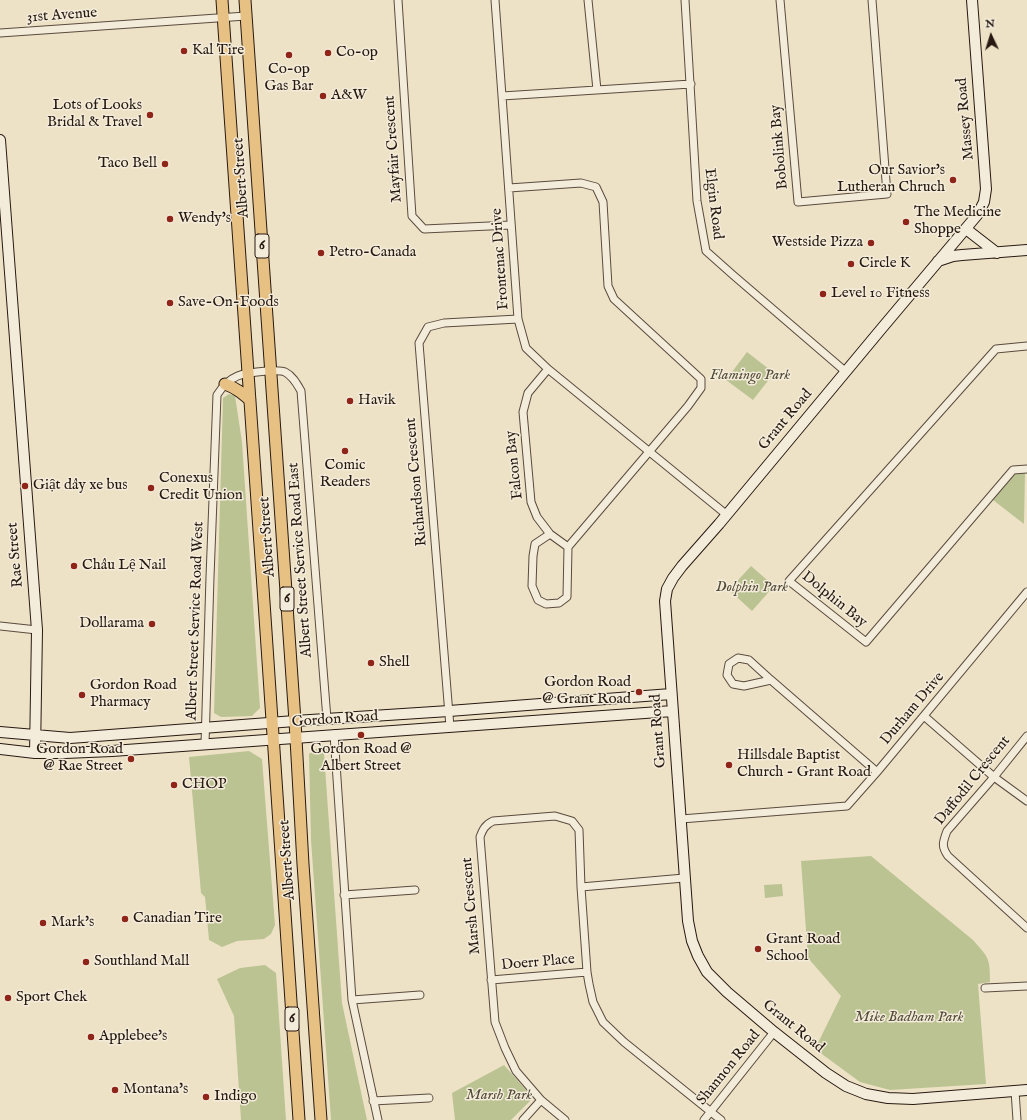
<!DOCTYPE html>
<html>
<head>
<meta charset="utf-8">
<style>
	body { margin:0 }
	#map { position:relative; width:1027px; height:1120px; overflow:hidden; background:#eee2c6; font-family:"IM FELL English",serif }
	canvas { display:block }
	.north { position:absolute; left:971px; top:16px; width:40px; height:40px; -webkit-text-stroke:3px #f4ecda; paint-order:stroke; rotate:356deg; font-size:11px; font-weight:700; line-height:16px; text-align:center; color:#271911 }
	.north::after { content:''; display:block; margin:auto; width:14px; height:18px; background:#271911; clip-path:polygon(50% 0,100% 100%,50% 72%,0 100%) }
</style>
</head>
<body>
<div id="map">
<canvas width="1027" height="1120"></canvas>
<div class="north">N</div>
</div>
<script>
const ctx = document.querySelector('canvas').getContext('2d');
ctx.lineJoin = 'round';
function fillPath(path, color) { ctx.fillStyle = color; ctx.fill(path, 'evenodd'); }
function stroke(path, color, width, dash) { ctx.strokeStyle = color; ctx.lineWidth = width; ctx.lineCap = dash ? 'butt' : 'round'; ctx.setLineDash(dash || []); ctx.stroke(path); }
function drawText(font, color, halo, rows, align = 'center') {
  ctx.font = font + ' "IM FELL English",serif'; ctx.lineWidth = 3; ctx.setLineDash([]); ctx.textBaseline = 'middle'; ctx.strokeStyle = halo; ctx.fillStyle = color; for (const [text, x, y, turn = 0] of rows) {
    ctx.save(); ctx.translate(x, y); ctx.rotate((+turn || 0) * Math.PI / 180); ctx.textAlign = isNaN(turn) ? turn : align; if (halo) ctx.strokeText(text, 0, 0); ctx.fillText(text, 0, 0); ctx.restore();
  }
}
const green = new Path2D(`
	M747 352 774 373 753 400 726 380Z
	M229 394 235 396 242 442 260 708 252 716 221 717 214 713 223 398Z
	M1015 473H1025L1024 524 993 500Z
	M751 566 774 586 752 611 729 590Z
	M322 745 328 750 324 754 342 1003 367 1120H331L311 840 309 754Z
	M249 751 262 759 275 925 271 934 264 939 237 941 222 947 209 940 205 897 201 893 189 757Z
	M871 856 973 940C989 958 990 958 990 982L978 984 986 1084 890 1090 860 1082 815 1049 841 996 808 958 801 861Z
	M782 884 783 896 765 898 764 885Z
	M265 965 276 973 286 1120H241L234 1016 217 979 240 968Z
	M504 1065 533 1098 511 1120H455L452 1093Z`);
const street = new Path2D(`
	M398 0 412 216 424 229 511 225
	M495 0 502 96
	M588 0 597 90
	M685 0 697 201 706 251 733 275 846 372
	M780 0 798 202 887 194 872 0
	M0 33 246 16
	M691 84 502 96 518 319 526 348 548 369 727 515
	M509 188 581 183 596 187 603 202 608 286 614 299 701 379V388L688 406 568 547 550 534 537 517 531 502 523 412 528 393 548 369
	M1027 346 996 349 789 581 866 642 1013 470 1027 469
	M550 534 535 544 533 556 532 586 538 600 546 604 559 603 567 597 568 547
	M0 626 37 630
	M738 658 749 660 771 680 744 686 733 684 727 675 729 664Z
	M771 680 877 772
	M924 716 994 777 1027 801
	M450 727 419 343 428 327 444 323 518 319
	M334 734 352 1000 378 1120
	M1027 736 994 777 947 831C943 842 941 846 948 856L1027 928
	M205 744 210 577 217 395C230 374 243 373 267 371 272 371 281 370 285 372 293 376 297 384 301 391L327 719
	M681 819 847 806 877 772 1027 592
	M581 887 684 878
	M344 895 415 890
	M491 980 587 972
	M985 988 1027 986
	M352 1000 420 995
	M1015 1091 1017 1120
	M373 1101 429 1098
	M523 1120 541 1100
	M565 1120 541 1100 516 1071 505 1048 495 1022 480 837C483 829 485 825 493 821L555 816 572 821 579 830 581 887 587 972 589 984 593 1002 603 1022 624 1042 721 1120
	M704 1120 774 1032`);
const secondary = new Path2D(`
	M972 0 986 189 984 202 978 214 882 328 719 524 682 566 673 578 667 589 665 601 688 921 692 941 698 956 707 972 727 992 774 1032 826 1073 846 1086 866 1094 888 1098 913 1099 1027 1090
	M0 140 37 630 35 753
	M966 229 997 253
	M938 261 953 256 962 255 1027 250
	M0 732 70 738 295 721 449 711 671 694
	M0 749 35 753H65L112 751 673 711`);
const primary = new Path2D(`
	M222 0 264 602 299 1120
	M245 0 295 721 303 864 321 1120
	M225 384C236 388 242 393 250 400`);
const markers = [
	[184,51,4,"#8f2418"],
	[328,53,4,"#8f2418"],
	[289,55,4,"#8f2418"],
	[323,96,4,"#8f2418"],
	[150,115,4,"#8f2418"],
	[165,164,4,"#8f2418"],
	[953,180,4,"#8f2418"],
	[170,219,4,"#8f2418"],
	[906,222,4,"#8f2418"],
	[871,243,4,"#8f2418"],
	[321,253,4,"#8f2418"],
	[851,264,4,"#8f2418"],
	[823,294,4,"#8f2418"],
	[170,303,4,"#8f2418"],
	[350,401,4,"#8f2418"],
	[345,451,4,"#8f2418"],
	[25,486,4,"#8f2418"],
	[151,488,4,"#8f2418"],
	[74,566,4,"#8f2418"],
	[152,624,4,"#8f2418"],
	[371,663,4,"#8f2418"],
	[639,692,4,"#8f2418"],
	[82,695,4,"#8f2418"],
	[361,735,4,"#8f2418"],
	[131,759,4,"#8f2418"],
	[729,765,4,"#8f2418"],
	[174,785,4,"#8f2418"],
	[125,919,4,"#8f2418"],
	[43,923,4,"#8f2418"],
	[758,949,4,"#8f2418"],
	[86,962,4,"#8f2418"],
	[8,998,4,"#8f2418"],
	[91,1037,4,"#8f2418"],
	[115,1090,4,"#8f2418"],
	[206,1097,4,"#8f2418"]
];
const shields = [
	[262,246,14],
	[287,599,14],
	[292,1019,14]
];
const shieldNames = [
	["6",262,246],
	["6",287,599],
	["6",292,1019]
];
const streetNames = [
	["31st Avenue",62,16,-4],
	["Massey Road",966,119,-95],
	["Bobolink Bay",780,147,-95],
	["Mayfair Crescent",394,149,-94],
	["Albert Street",242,178,-94],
	["Elgin Road",713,204,83],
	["Frontenac Drive",501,259,-94],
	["Grant Road",786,420,-50],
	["Falcon Bay",515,465,-96],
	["Richardson Crescent",417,482,-95],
	["Albert Street",268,537,-94],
	["Rae Street",16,555,-95],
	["Albert Street Service Road East",301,560,-94],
	["Dolphin Bay",834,600,39],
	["Albert Street Service Road West",196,621,-88],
	["Durham Drive",913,709,-50],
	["Gordon Road",335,720,-4],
	["Grant Road",659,731,-94],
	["Daffodil Crescent",973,781,-51],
	["Albert Street",288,860,-94],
	["Marsh Crescent",472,906,-95],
	["Doerr Place",538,963,-5],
	["Grant Road",793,1027,39],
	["Shannon Road",729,1068,-51]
];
const poiNames = [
	["Kal Tire",192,51],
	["Co-op",336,53],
	["Co-op",289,70,"center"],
	["Gas Bar",289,87,"center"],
	["A&W",331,96],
	["Lots of Looks",142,106,"right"],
	["Bridal & Travel",142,123,"right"],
	["Taco Bell",157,164,"right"],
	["Our Savior's",945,171,"right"],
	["Lutheran Chruch",945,188,"right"],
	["The Medicine",914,213],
	["Shoppe",914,230],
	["Wendy's",178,219],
	["Westside Pizza",863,243,"right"],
	["Petro-Canada",329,253],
	["Circle K",859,264],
	["Level 10 Fitness",831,294],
	["Save-On-Foods",178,303],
	["Havik",358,401],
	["Comic",345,466,"center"],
	["Readers",345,483,"center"],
	["Conexus",159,479],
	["Credit Union",159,496],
	["Giật dây xe bus",33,486],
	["Châu Lệ Nail",82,566],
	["Dollarama",144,624,"right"],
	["Shell",379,663],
	["Gordon Road",631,683,"right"],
	["@ Grant Road",631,700,"right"],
	["Gordon Road",90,686],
	["Pharmacy",90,703],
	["Gordon Road",123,750,"right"],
	["@ Rae Street",123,767,"right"],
	["Gordon Road @",361,750,"center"],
	["Albert Street",361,767,"center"],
	["Hillsdale Baptist",737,756],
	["Church - Grant Road",737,773],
	["CHOP",182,785],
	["Canadian Tire",133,919],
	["Mark's",51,923],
	["Grant Road",766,940],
	["School",766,957],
	["Southland Mall",94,962],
	["Sport Chek",16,998],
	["Applebee's",99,1037],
	["Montana's",123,1090],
	["Indigo",214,1097]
];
const parkNames = [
	["Flamingo Park",750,376],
	["Dolphin Park",752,588],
	["Mike Badham Park",909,1018],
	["Marsh Park",499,1096]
];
fillPath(green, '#bbc393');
stroke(street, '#594b3e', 9);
stroke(secondary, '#271911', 12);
stroke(primary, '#271911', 13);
stroke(street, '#f4ecda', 7);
stroke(secondary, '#f4ecda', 10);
stroke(primary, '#e7c183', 11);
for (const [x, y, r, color] of markers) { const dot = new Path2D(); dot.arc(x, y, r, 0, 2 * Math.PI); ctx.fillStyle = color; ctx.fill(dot); stroke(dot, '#f4ecda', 1.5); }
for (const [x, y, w] of shields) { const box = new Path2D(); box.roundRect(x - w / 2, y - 12, w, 24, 3); ctx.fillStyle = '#f4ecda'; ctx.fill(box); stroke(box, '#271911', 1); }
drawText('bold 14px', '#271911', null, shieldNames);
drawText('15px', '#271911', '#f4ecda', streetNames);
drawText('15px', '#271911', '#f4ecda', poiNames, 'left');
drawText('italic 15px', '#534c38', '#f4ecda', parkNames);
</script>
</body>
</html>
